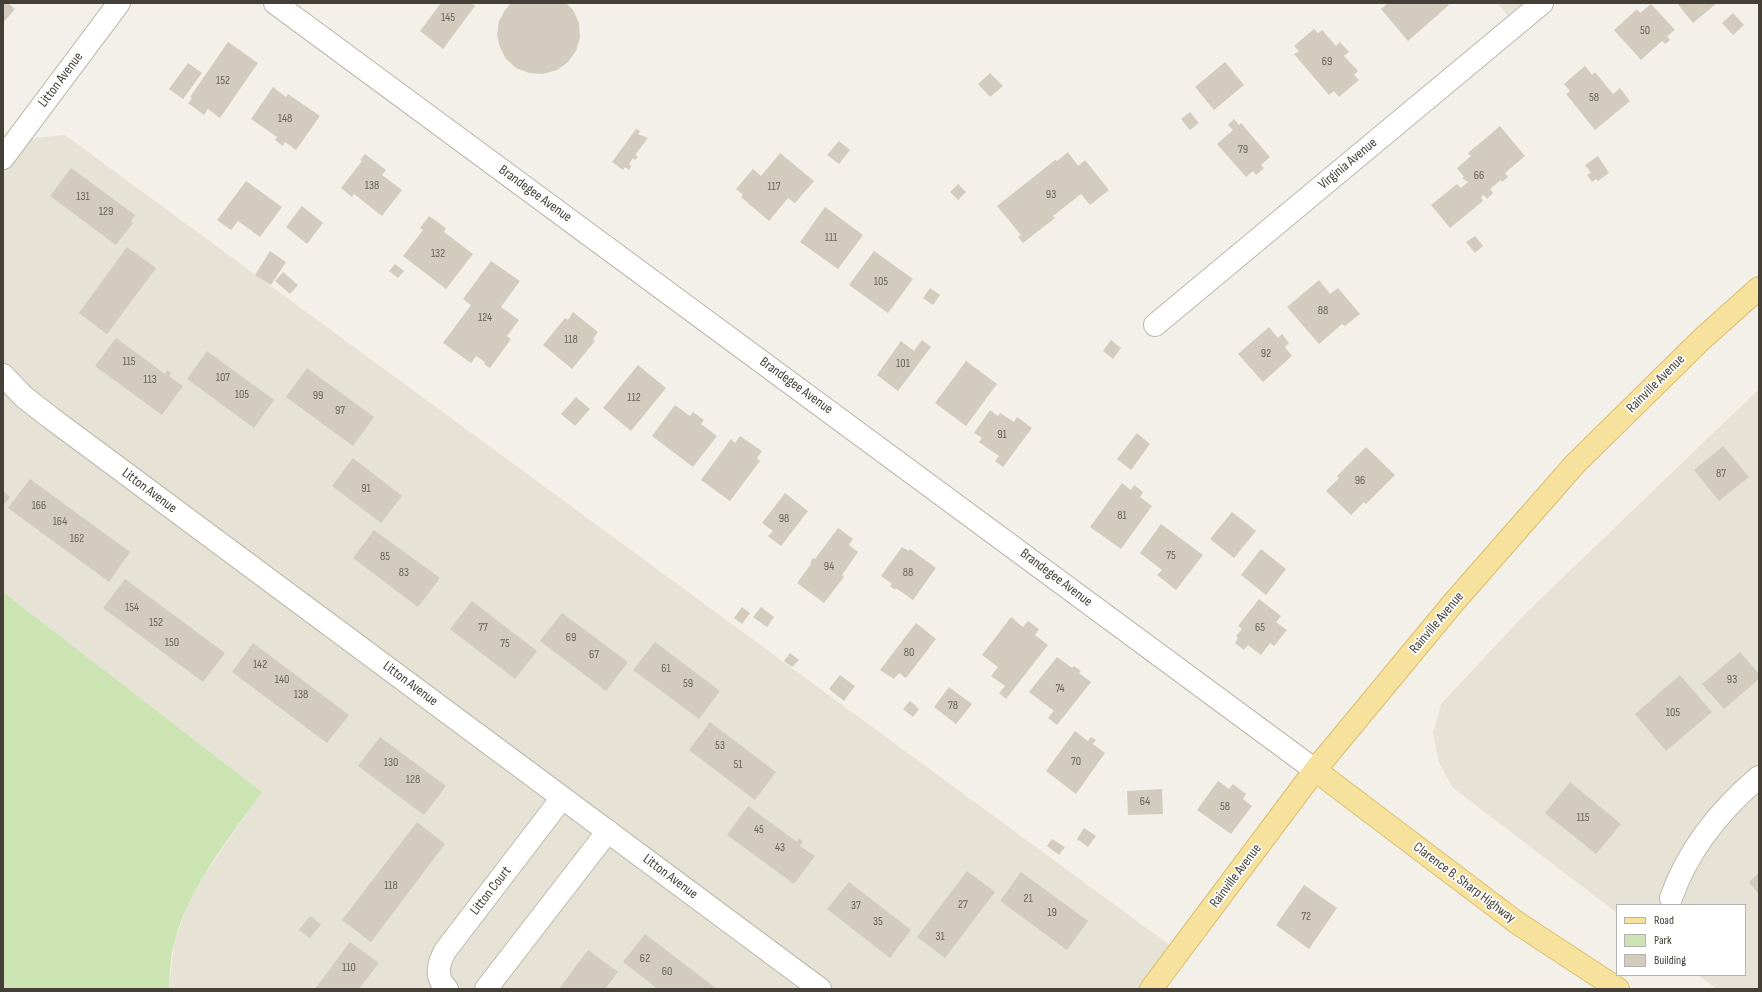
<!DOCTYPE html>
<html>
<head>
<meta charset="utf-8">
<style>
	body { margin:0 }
	#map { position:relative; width:1762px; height:992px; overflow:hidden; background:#f2f0e8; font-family:"Sofia Sans Condensed",sans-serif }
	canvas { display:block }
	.frame { position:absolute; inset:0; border:4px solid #454037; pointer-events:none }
	.legend { position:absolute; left:1616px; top:904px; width:130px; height:72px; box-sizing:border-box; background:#fff; border:1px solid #b5b3af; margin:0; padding:5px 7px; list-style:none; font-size:12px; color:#454037 }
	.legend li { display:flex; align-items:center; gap:8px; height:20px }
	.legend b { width:20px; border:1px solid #b5b3af }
</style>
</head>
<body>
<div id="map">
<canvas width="1762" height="992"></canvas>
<div class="frame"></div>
<ul class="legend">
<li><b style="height:5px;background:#f6e19d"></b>Road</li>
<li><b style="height:11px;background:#cce4b3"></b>Park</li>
<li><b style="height:11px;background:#d3ccbe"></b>Building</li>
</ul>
</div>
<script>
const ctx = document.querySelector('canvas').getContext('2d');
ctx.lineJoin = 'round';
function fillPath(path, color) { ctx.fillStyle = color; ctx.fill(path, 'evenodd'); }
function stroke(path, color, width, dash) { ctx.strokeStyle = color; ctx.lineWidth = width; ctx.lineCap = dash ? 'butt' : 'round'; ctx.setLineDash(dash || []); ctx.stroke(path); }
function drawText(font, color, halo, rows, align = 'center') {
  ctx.font = font + ' "Sofia Sans Condensed",sans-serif'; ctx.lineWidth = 3.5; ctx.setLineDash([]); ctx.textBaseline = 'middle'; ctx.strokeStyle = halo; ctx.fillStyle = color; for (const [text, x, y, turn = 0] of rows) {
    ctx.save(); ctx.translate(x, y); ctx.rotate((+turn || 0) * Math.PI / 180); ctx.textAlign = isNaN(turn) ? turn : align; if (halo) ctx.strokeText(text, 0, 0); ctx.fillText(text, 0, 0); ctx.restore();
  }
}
const residential = new Path2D(`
	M1497 3H1524L1508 16Z
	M65 135 1171 946 1138 989H169L174 944 187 906 204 875 262 792 3 592V141Z
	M1759 389V989H1717L1698 975H1745V905H1617V913L1452 787 1439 762 1433 733 1441 704 1526 613Z`);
const green = new Path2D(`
	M3 592 262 792C229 839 188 887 174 944 170 958 170 974 169 989H3Z`);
const building = new Path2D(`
	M3 3H8L15 9 3 23Z
	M441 3H472L475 6 443 49 420 31Z
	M511 3H566L573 10 579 23 580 37 576 51 568 62 557 70 543 74 529 73 516 68 506 59 500 47 497 35 499 21 505 10Z
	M1388 3H1447L1449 5 1408 41 1381 9Z
	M1677 3H1717L1693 23Z
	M1651 4 1675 30 1667 36 1670 40 1665 44 1662 41 1641 60 1614 30 1637 9 1640 13Z
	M1733 13 1744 25 1733 35 1722 23Z
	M1314 29 1318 33 1322 30 1336 46 1340 42 1349 52 1344 56 1358 71 1354 75 1359 80 1339 97 1334 91 1329 95 1294 54 1299 51 1294 46Z
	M228 42 258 63 220 118 208 109 204 115 188 103 192 98 190 97Z
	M1225 62 1244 85 1214 110 1195 87Z
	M188 63 202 73 183 99 169 89Z
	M1585 66 1592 75 1595 72 1613 94 1620 88 1630 101 1595 130 1566 94 1570 91 1564 84Z
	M990 73 1003 86 990 97 978 84Z
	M273 87 286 97 288 94 320 116 296 150 285 142 283 146 275 140 277 137 251 119Z
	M1190 112 1199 123 1190 130 1181 119Z
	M1234 119 1239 125 1241 123 1270 157 1261 165 1264 168 1256 175 1253 171 1246 177 1217 144 1233 130 1228 125Z
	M1500 126 1525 156 1505 173 1508 177 1502 182 1501 180 1490 189 1493 193 1487 199 1484 195 1481 197 1483 201 1450 228 1431 205 1457 184 1461 188 1468 182 1462 178 1464 177 1457 168 1471 156 1468 153Z
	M636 129 640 131 638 134 648 138 635 155 638 157 635 160 633 158 629 164 631 166 629 170 625 167 623 170 612 162Z
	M839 141 850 150 839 164 827 155Z
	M1068 152 1078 166 1085 160 1109 190 1090 205 1081 194 1053 216 1055 218 1023 243 1018 237 1021 235 997 206 1055 160 1057 161Z
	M780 153 814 181 795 203 788 198 769 221 741 197 743 195 736 189 753 169 761 176Z
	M365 154 386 170 382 175 402 190 382 216 354 194 352 197 341 188 362 161 360 160Z
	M1598 156 1609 173 1598 181 1596 179 1592 182 1587 175 1591 173 1585 165Z
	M71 168 135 215 131 221 133 223 116 245 50 196Z
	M246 181 282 207 260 237 238 221 231 230 217 220Z
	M958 184 966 192 958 200 950 192Z
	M302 206 323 223 307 244 286 227Z
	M825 207 863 235 838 269 800 242Z
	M429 216 446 228 444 232 473 254 446 289 403 256 423 230 420 228Z
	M1475 236 1483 246 1475 253 1466 242Z
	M127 247 156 268 107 334 79 313Z
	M270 251 286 262 271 285 255 275Z
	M874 251 913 279 888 313 849 285Z
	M491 261 520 281 501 307 519 320 507 336 511 339 490 368 484 364 485 362 476 356 471 363 443 343 471 305 463 299Z
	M395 264 404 271 398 278 389 271Z
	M283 272 298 285 290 294 275 281Z
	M1319 280 1330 294 1338 288 1360 314 1345 326 1342 324 1319 344 1287 307Z
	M930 288 940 295 933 305 923 298Z
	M573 312 598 332 593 339 595 341 572 369 543 345 565 318 568 320Z
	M1269 327 1278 338 1282 334 1289 343 1285 347 1292 356 1263 382 1238 354Z
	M116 338 165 374 167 370 171 373 169 376 183 386 162 415 95 366Z
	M922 340 931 347 898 391 877 375 901 341 914 351Z
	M1111 340 1121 348 1113 359 1103 351Z
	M207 351 274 400 254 428 187 379Z
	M966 361 997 384 966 426 935 403Z
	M638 365 666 388 631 431 603 408Z
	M307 368 374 417 353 446 286 397Z
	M576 397 590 409 575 426 561 414Z
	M675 405 690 416 693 412 704 420 701 424 717 436 693 467 652 436Z
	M990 410 998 416 1000 413 1014 422 1017 417 1032 428 1003 467 995 461 999 456 979 442 982 438 974 433Z
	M1137 433 1150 444 1131 470 1117 459Z
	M740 436 762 451 757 458 760 461 730 501 701 480 731 439 735 443Z
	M1723 446 1749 477 1719 501 1694 470Z
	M1366 447 1395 475 1366 504 1364 502 1351 515 1326 491 1339 478 1337 476Z
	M353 458 402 496 381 523 332 486Z
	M30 479 130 552 109 582 8 508Z
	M1122 483 1131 490 1134 485 1143 492 1140 497 1152 506 1121 549 1090 527Z
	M3 491 10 497 3 506Z
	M785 493 808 511 781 546 768 536 773 531 762 523Z
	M1232 512 1256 531 1234 558 1210 539Z
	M1161 524 1203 555 1176 590 1157 575 1162 570 1140 553Z
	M838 528 853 539 849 545 858 552 842 575 844 577 824 603 797 583 811 564 810 563 813 558 815 559Z
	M374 530 440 578 418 607 353 558Z
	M902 547 909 551 910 549 936 568 913 600 896 588 895 590 890 586 892 584 881 576Z
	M1261 549 1286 569 1266 595 1241 575Z
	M125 579 225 653 203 682 103 608Z
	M1259 599 1281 616 1276 622 1287 630 1274 646 1270 643 1261 655 1248 645 1244 650 1235 643 1238 638 1236 636 1242 629 1238 626Z
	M472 601 537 651 515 679 450 629Z
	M742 607 750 613 742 624 734 618Z
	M761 607 774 617 767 627 753 617Z
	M562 613 628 662 606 691 540 641Z
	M1011 617 1023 627 1028 621 1039 629 1035 635 1048 645 1006 699 999 693 1005 686 991 676 998 667 982 655Z
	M916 623 936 639 906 678 899 673 894 679 880 670Z
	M655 642 720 691 699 719 633 670Z
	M253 643 349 715 327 743 232 672Z
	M1740 652 1759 674V679L1724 709 1702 684Z
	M790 653 799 660 792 667 784 661Z
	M1057 657 1072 668 1074 666 1081 671 1079 673 1091 682 1057 725 1048 718 1054 711 1029 692Z
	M840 675 855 686 844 701 829 689Z
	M1680 675 1712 712 1666 751 1635 714Z
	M949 687 972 704 956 724 934 707Z
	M910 701 919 709 913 717 903 709Z
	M710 722 776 772 755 800 689 750Z
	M1075 731 1088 741 1091 737 1096 740 1093 744 1105 753 1076 794 1046 771Z
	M380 737 446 786 424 815 358 766Z
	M1218 781 1229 789 1233 784 1246 794 1243 799 1252 806 1231 834 1197 810Z
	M1570 782 1621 824 1596 854 1545 813Z
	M1162 789 1163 814 1128 815 1127 791Z
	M748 806 797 842 799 838 803 842 800 846 815 856 794 884 727 835Z
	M417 822 445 844 371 942 342 920Z
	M1084 828 1096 836 1088 847 1077 839Z
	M1052 839 1065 847 1059 855 1047 846Z
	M967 871 995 892 945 958 917 937Z
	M1021 872 1088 921 1067 950 1000 901Z
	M1759 873V895L1749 882Z
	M849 882 911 930 890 958 827 909Z
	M1304 885 1337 908 1309 949 1276 925Z
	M310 916 321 924 310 938 299 930Z
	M645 934 717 989H658L623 962Z
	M350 942 379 963 359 989H315Z
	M588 950 618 972 605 989H559Z`);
const minor = new Path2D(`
	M275 3 1315 770
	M3 158 119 3
	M1155 325 1542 3
	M3 375 24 397 51 418 820 989
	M1671 898C1688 850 1721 809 1759 777
	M447 989C435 978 438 964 445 951L562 798
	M486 989 608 831`);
const major = new Path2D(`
	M1315 770 1516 922 1618 989
	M1151 989 1315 770 1454 602 1575 464 1702 339 1759 288`);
const numberNames = [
	["145",448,18],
	["50",1645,31],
	["69",1327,62],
	["152",223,81],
	["58",1594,98],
	["148",285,119],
	["79",1243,150],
	["66",1479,176],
	["138",372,186],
	["117",774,187],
	["93",1051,195],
	["131",83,197],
	["129",106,212],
	["111",831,238],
	["132",438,254],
	["105",881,282],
	["88",1323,311],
	["124",485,318],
	["118",571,340],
	["92",1266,354],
	["115",129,362],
	["101",903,364],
	["107",223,378],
	["113",150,380],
	["105",242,395],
	["99",318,396],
	["112",634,398],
	["97",340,411],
	["91",1002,435],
	["87",1721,474],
	["96",1360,481],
	["91",366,489],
	["166",39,506],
	["81",1122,516],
	["98",784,519],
	["164",60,522],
	["162",77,539],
	["75",1171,556],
	["85",385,557],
	["94",829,567],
	["83",404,573],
	["88",908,573],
	["154",132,608],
	["152",156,623],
	["77",483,628],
	["65",1260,628],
	["69",571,638],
	["150",172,643],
	["75",505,644],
	["80",909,653],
	["67",594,655],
	["142",260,665],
	["61",666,669],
	["140",282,680],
	["93",1732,680],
	["59",688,684],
	["74",1060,689],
	["138",301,695],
	["78",953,706],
	["105",1673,713],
	["53",720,746],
	["70",1076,762],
	["130",391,763],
	["51",738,765],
	["128",413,780],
	["64",1145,802],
	["58",1225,807],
	["115",1583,818],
	["45",759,830],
	["43",780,848],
	["118",391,886],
	["21",1028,899],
	["27",963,905],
	["37",856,906],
	["19",1052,913],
	["72",1306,917],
	["35",878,922],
	["31",940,937],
	["62",645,959],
	["110",349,968],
	["60",667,972]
];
const streetNames = [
	["Litton Avenue",61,80,-53],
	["Virginia Avenue",1348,164,-40],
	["Brandegee Avenue",535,194,36],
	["Rainville Avenue",1656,384,-45],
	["Brandegee Avenue",796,386,36],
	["Litton Avenue",149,491,37],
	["Brandegee Avenue",1056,578,37],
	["Rainville Avenue",1437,623,-50],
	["Litton Avenue",410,684,37],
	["Rainville Avenue",1236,876,-53],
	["Litton Avenue",670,877,37],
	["Clarence B. Sharp Highway",1464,883,37],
	["Litton Court",491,891,-52]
];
fillPath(residential, '#e6e2d6');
fillPath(green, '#cce4b3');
fillPath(building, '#d3ccbe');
stroke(minor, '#bdb8ab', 24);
stroke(major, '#dbbf6e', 24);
stroke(minor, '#fff', 22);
stroke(major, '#f6e19d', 22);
drawText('12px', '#686359', null, numberNames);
drawText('14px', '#454037', '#fff', streetNames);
</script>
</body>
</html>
